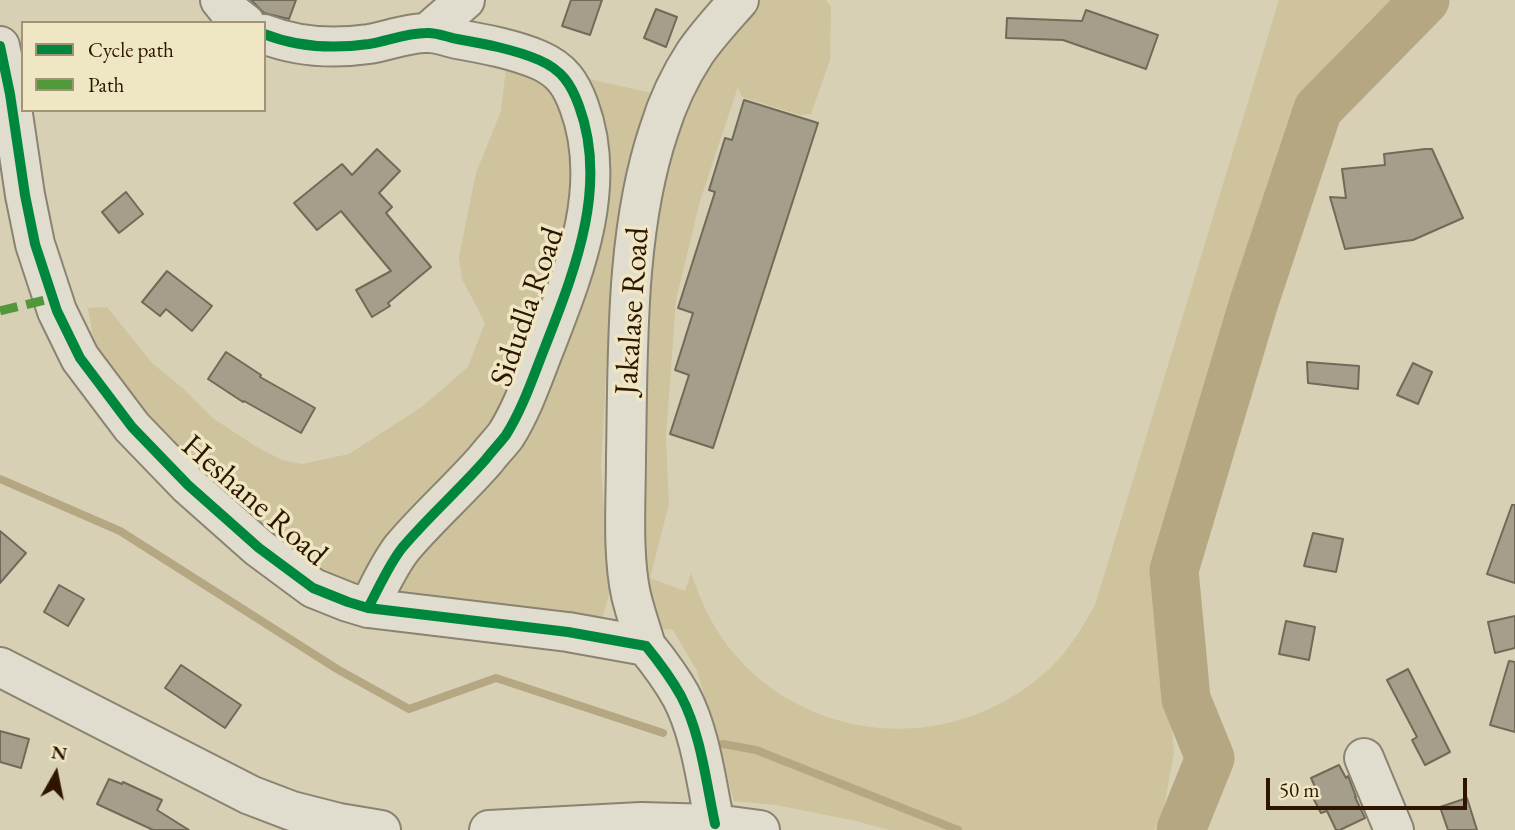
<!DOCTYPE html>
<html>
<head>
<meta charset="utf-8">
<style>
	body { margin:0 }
	#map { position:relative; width:1515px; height:830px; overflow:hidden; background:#d7d0b4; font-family:"EB Garamond",serif }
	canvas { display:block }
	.legend { position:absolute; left:21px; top:21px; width:245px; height:91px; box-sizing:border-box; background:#efe6c4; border:2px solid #a29276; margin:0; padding:9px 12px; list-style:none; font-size:21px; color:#2e1500 }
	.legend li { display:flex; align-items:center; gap:14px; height:35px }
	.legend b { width:35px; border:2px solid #a29276 }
	.north { position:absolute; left:21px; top:739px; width:70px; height:70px; -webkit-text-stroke:5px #efe6c4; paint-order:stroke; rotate:9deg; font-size:19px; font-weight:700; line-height:28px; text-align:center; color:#2e1500 }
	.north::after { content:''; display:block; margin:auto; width:24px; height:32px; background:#2e1500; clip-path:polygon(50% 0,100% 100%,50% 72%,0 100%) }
	.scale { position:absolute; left:1266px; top:778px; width:201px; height:32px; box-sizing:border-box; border:4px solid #2e1500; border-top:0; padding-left:9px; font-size:21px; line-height:24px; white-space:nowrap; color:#2e1500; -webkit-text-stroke:5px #efe6c4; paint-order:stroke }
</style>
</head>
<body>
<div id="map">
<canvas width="1515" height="830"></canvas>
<ul class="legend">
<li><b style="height:9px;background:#00873e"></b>Cycle path</li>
<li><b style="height:9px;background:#509839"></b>Path</li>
</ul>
<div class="north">N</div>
<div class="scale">50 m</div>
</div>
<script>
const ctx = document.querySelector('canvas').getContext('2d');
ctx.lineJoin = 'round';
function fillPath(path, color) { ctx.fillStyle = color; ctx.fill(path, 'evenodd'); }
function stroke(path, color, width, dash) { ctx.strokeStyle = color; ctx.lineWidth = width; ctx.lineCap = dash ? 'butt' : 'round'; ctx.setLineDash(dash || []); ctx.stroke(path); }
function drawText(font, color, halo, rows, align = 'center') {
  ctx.font = font + ' "EB Garamond",serif'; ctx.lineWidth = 7; ctx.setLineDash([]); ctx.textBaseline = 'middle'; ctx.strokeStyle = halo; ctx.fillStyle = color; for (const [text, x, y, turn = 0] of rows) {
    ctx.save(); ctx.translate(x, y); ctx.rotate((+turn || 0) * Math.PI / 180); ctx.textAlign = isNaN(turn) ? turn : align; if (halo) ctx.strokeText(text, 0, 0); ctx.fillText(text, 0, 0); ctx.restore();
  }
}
const green = new Path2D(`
	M754 0H826L831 7 830 60 811 114 800 115 742 97 738 87 700 201 676 300 666 437 669 504 650 578 685 591 691 573C700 600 712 626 730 649 807 744 947 755 1040 677 1064 658 1080 632 1095 605L1279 0H1411L1310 108 1161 568 1159 590 1174 753 1163 812 1154 830H890L856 821 776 805 734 801 697 671 673 630 653 628 638 579 642 285 674 119Z
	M507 61 652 93 623 210 609 322 601 465 610 592 602 618 400 597 314 576 233 508 119 387 94 344 88 308 107 307 152 363 185 390 214 419 257 447 282 460 302 464 349 454 423 406 468 367 485 323 462 279 459 257 476 173 501 111Z`);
const stream = new Path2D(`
	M0 479 120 531 337 669 409 709 496 678 663 733
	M723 744 756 750 958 830`);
const river = new Path2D(`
	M1181 830 1210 758 1186 699 1174 570 1253 305 1318 109 1425 0`);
const building = new Path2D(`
	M251 0H296L289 19 264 13Z
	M571 0H602L590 35 562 26Z
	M656 9 677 17 666 47 644 38Z
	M1086 10 1158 35 1146 69 1063 40 1006 38 1007 18 1082 21Z
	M744 100 818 123 713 448 670 434 689 375 675 370 693 313 678 308 715 192 709 190 725 138 732 140Z
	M377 149 400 171 379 193 392 207 386 213 431 267 388 303 390 306 372 317 356 290 391 271 341 211 317 230 294 203 342 164 352 175Z
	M1425 149H1432L1463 218 1413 240 1345 249 1330 197 1346 198 1342 169 1385 165 1384 154Z
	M126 192 143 214 119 233 102 212Z
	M167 271 212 306 192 331 166 309 160 316 142 302Z
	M226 352 261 375 260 377 315 408 301 433 244 401 243 402 208 379Z
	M1307 362 1359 366 1358 389 1308 383Z
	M1413 363 1432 372 1418 404 1397 395Z
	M1512 505H1515V583L1487 574Z
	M0 531 26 553 0 583Z
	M1313 533 1343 539 1336 572 1304 566Z
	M59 585 84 599 68 626 44 612Z
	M1515 616V648L1495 653 1488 622Z
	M1286 621 1315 627 1309 660 1279 654Z
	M1509 661 1515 662V732L1490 725Z
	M181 665 241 705 225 728 165 688Z
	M1408 669 1450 752 1425 765 1412 740 1417 737 1387 680Z
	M0 731 29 739 21 768 0 762Z
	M1339 765 1346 778 1348 776 1356 797H1355L1365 818 1340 830H1336L1327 811 1321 813 1311 794 1317 791 1311 778Z
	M109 779 122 784 123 782 162 800 157 810 189 830H153L97 804Z
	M1467 798 1477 830H1448L1440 807Z`);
const minor = new Path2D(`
	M220 0 228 10 245 23
	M427 33 465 0
	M264 34C297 47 334 49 369 44 387 41 407 33 426 33 436 32 447 37 457 39 485 44 513 49 539 60 562 70 571 84 579 106 609 187 574 272 545 347 533 377 523 408 506 435 500 443 492 451 486 459 459 490 428 517 402 548 388 566 379 588 368 608
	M0 46 10 94 25 195 35 244 57 311 80 358 132 427 188 485 259 548 313 588 348 602 368 608 568 632 646 646C659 662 671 678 681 696 701 734 706 782 715 824
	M646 646C641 629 635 612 631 595 622 554 626 499 626 457 628 351 625 231 659 130 667 104 680 76 695 53 708 34 724 17 739 0
	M0 667 250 795 292 811 339 823 381 830
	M1364 758 1394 830
	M489 830 641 822 715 824 760 830`);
const quiet = new Path2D(`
	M0 311 53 298`);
const cycleway = new Path2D(`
	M264 34C297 47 334 49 369 44 387 41 407 33 426 33 436 32 447 37 457 39 485 44 513 49 539 60 562 70 571 84 579 106 609 187 574 272 545 347 533 377 523 408 506 435 500 443 492 451 486 459 459 490 428 517 402 548 388 566 379 588 368 608
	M0 46 10 94 25 195 35 244 57 311 80 358 132 427 188 485 259 548 313 588 348 602 368 608 568 632 646 646C659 662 671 678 681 696 701 734 706 782 715 824`);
const streetNames = [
	["Sidudla Road",528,307,-71],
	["Jakalase Road",633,311,-86],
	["Heshane Road",254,501,41]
];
fillPath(green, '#cec39c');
stroke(stream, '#b5a782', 8);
stroke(river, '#b5a782', 49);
fillPath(building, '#a59e8a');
stroke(building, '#726a59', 2);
stroke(minor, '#8a8371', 42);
stroke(minor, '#e0dcce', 38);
stroke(quiet, '#509839', 9, [18, 9]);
stroke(cycleway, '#00873e', 10);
drawText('32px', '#2e1500', '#efe6c4', streetNames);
</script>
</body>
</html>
